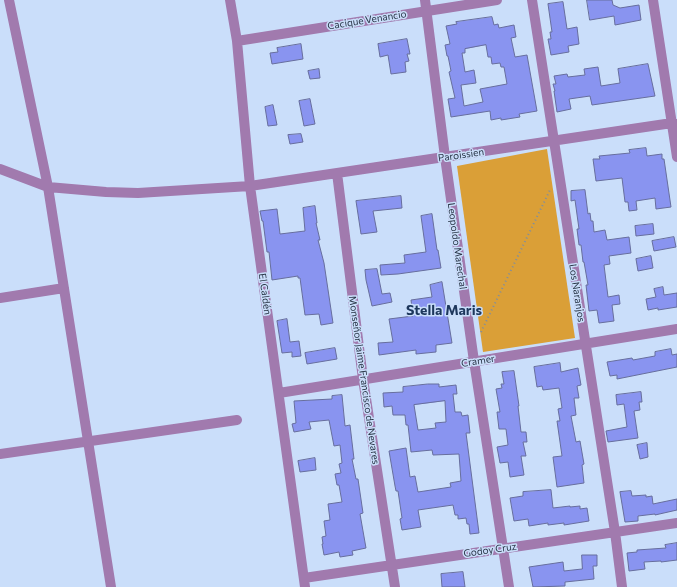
<!DOCTYPE html>
<html>
<head>
<meta charset="utf-8">
<style>
	body { margin:0 }
	canvas { display:block; background:#cadefa }
</style>
</head>
<body>
<canvas width="677" height="587"></canvas>
<script>
const ctx = document.querySelector('canvas').getContext('2d');
ctx.lineJoin = 'round';
function fillPath(path, color) { ctx.fillStyle = color; ctx.fill(path, 'evenodd'); }
function stroke(path, color, width, dash) { ctx.strokeStyle = color; ctx.lineWidth = width; ctx.lineCap = dash ? 'butt' : 'round'; ctx.setLineDash(dash || []); ctx.stroke(path); }
function drawText(font, color, halo, rows, align = 'center') {
  ctx.font = font + ' Commissioner,sans-serif'; ctx.lineWidth = 3; ctx.setLineDash([]); ctx.textBaseline = 'middle'; ctx.strokeStyle = halo; ctx.fillStyle = color; for (const [text, x, y, turn = 0] of rows) {
    ctx.save(); ctx.translate(x, y); ctx.rotate((+turn || 0) * Math.PI / 180); ctx.textAlign = isNaN(turn) ? turn : align; if (halo) ctx.strokeText(text, 0, 0); ctx.fillText(text, 0, 0); ctx.restore();
  }
}
const green = new Path2D(`
	M547 149 575 338 483 352 457 166Z`);
const building = new Path2D(`
	M587 0H612L613 5 620 8 639 5 641 20 615 25 614 16 590 20Z
	M563 2 567 29 577 27 579 44 568 46 569 52 551 55 548 39H551L550 32H552L548 4Z
	M492 17 494 25 498 24 499 28 514 25 516 37 511 38 515 57 527 55 537 111 519 114 520 117 501 120V118L491 120 490 111 451 117 448 99 455 98 449 72 451 71 448 56H447L445 45 450 44 446 26 457 24 456 22ZM486 45 488 57H491L492 64 500 63 501 67H504L507 84 480 89 483 102 464 106 461 85 476 83 474 70 465 72 462 53H465V49Z
	M407 39 410 54H407L409 61 405 62 406 72 391 74 388 55 380 57 378 44Z
	M301 44 303 59 272 64 270 53 278 52 277 48Z
	M648 64 655 96 592 105 590 96 569 99 571 109 557 112 554 91H555L553 84H556L554 76 567 74 568 77 585 75 584 69 598 67 601 86 620 83 618 69Z
	M319 69 320 78 310 79 308 71Z
	M310 99 315 124 304 126 299 101Z
	M273 105 277 125 268 126 265 107Z
	M301 134 303 142 290 144 288 135Z
	M646 148 647 156 662 154V159H664L671 207 656 209 655 198 636 201 637 210 629 211 628 202H625L622 178 596 181 593 159H600L599 156 630 153 629 150Z
	M585 190 588 214 590 213 591 221H593L594 232 605 230 607 240 629 237 631 253 609 256 610 264 604 265 608 297 619 295 620 304 612 305 614 321 599 323 597 310 589 311 586 285H588L584 262H583L581 245H579L577 229H579L575 200 571 201V191Z
	M401 196 402 208 373 211 377 232 361 234 356 201Z
	M315 206 317 223H316L320 240H318L324 263 333 323 321 325 319 314 305 315 300 278H298V276L272 280 269 252H267L263 221H262L260 211 277 209 280 234 305 231 303 208Z
	M432 214 437 250H438L441 268 398 274 381 275 380 265 405 263 404 255 426 252 421 216Z
	M653 224 654 234 636 236 635 226Z
	M674 237 676 247 654 251 652 241Z
	M651 256 653 268 638 271 636 259Z
	M377 269 382 294 390 293 392 302 372 306 366 280 365 270Z
	M442 282 452 343 436 345V352L416 354V350L379 355 378 343 393 342 389 319 413 316 411 300 432 297 430 285Z
	M663 287 664 295 677 293V307L658 310V308L648 310 646 299 656 297 654 289Z
	M287 319 290 342 299 341 301 356 292 357V352L282 353 277 321Z
	M335 348 337 359 307 364 305 353Z
	M671 349 672 355 677 354V367L617 379V375L610 376 607 362 632 358 633 360 655 356V352Z
	M560 363 561 372 578 368 581 385 577 386 579 398H574L576 415 571 416 576 442 580 441 584 464 582 465 584 483 557 487 553 457 562 456 557 421H560L558 409 562 408 559 388 543 390 542 386 537 387 534 367Z
	M514 371 519 406H518L521 432H526L527 442H523L526 456H521L524 475 510 477 508 462 500 463 497 447 508 445 506 429H499L497 412H500L496 389 502 388 501 384H504L502 372Z
	M428 384H439V387L456 385 457 394H453L455 412H461L462 416 468 415 470 433H466L479 533 470 534 469 524H467L466 518 458 519V515H455L453 505 418 510 421 527 402 530 400 519 402 518 398 491H396L395 486 389 451 406 448 410 477 415 476 418 492 451 487 450 483 461 481 459 454 433 455 432 450 411 452 408 425H406L405 415H393L392 406 384 407 383 393 403 392V387ZM445 401 446 422 435 423 436 428 418 430 414 405Z
	M641 392 642 402H639L640 410 634 411 638 438 608 442 606 431 627 427 624 404 617 405 616 395Z
	M342 395 345 426 350 425 354 459H352L356 479H358L363 513 360 514 366 548 352 551 353 555 340 557 339 552 324 555 322 544H323L322 537 326 536 324 521 330 520 328 504 342 502 339 485H337L335 474 341 473 339 464 342 463 340 445 334 446 329 420 309 422 311 429 294 432 292 424 296 423 294 401 332 399V396Z
	M647 443 648 457 640 459 637 445Z
	M315 458 316 470 300 472 298 461Z
	M551 490 553 508 570 506V507L580 506V509L587 508 589 521 564 525V523L548 525V523L529 526 528 519 514 521 510 498 523 496V492Z
	M631 491 632 496 646 495V497L652 496 653 504 677 499V510L655 515V514L638 516V521L625 522 620 492Z
	M677 543V560L661 562V561L644 562 645 569 629 571 627 553 637 552V550L666 548 665 545Z
	M582 555H597V566H593L594 579 565 582V586L533 587 529 567 563 562 564 571 582 569Z
	M463 572 465 587H442L441 574Z`);
const path = new Path2D(`
	M481 332 550 190`);
const minor = new Path2D(`
	M9 0 48 187 111 587
	M230 0 237 41 250 186 305 587
	M425 0 445 157 474 361 509 587
	M532 0 615 532 622 587
	M653 0 677 157
	M237 41 497 0
	M0 169 48 187 106 192 138 193 250 186 672 123 677 124
	M337 173 363 379 395 587
	M0 298 64 288
	M279 393 677 329
	M0 454 237 420
	M304 578 677 523`);
const streetNames = [
	["Cacique Venancio",367,20,-9],
	["Paroissien",461,155,-8],
	["Leopoldo Marechal",457,246,82],
	["Los Naranjos",577,293,81],
	["El Caldén",265,294,82],
	["Cramer",478,361,-9],
	["Monseñor Jaime Francisco de Nevares",364,380,82],
	["Godoy Cruz",490,550,-8]
];
const districtNames = [
	["Stella Maris",444,310]
];
fillPath(green, '#da9f37');
fillPath(building, '#8994f0');
stroke(building, '#676e9d', 1);
stroke(path, '#7c8da4', 2, [1, 3]);
stroke(minor, '#a17aae', 10);
drawText('10px', '#283446', '#cadefa', streetNames);
drawText('bold 14px', '#1d375c', '#cadefa', districtNames);
</script>
</body>
</html>
